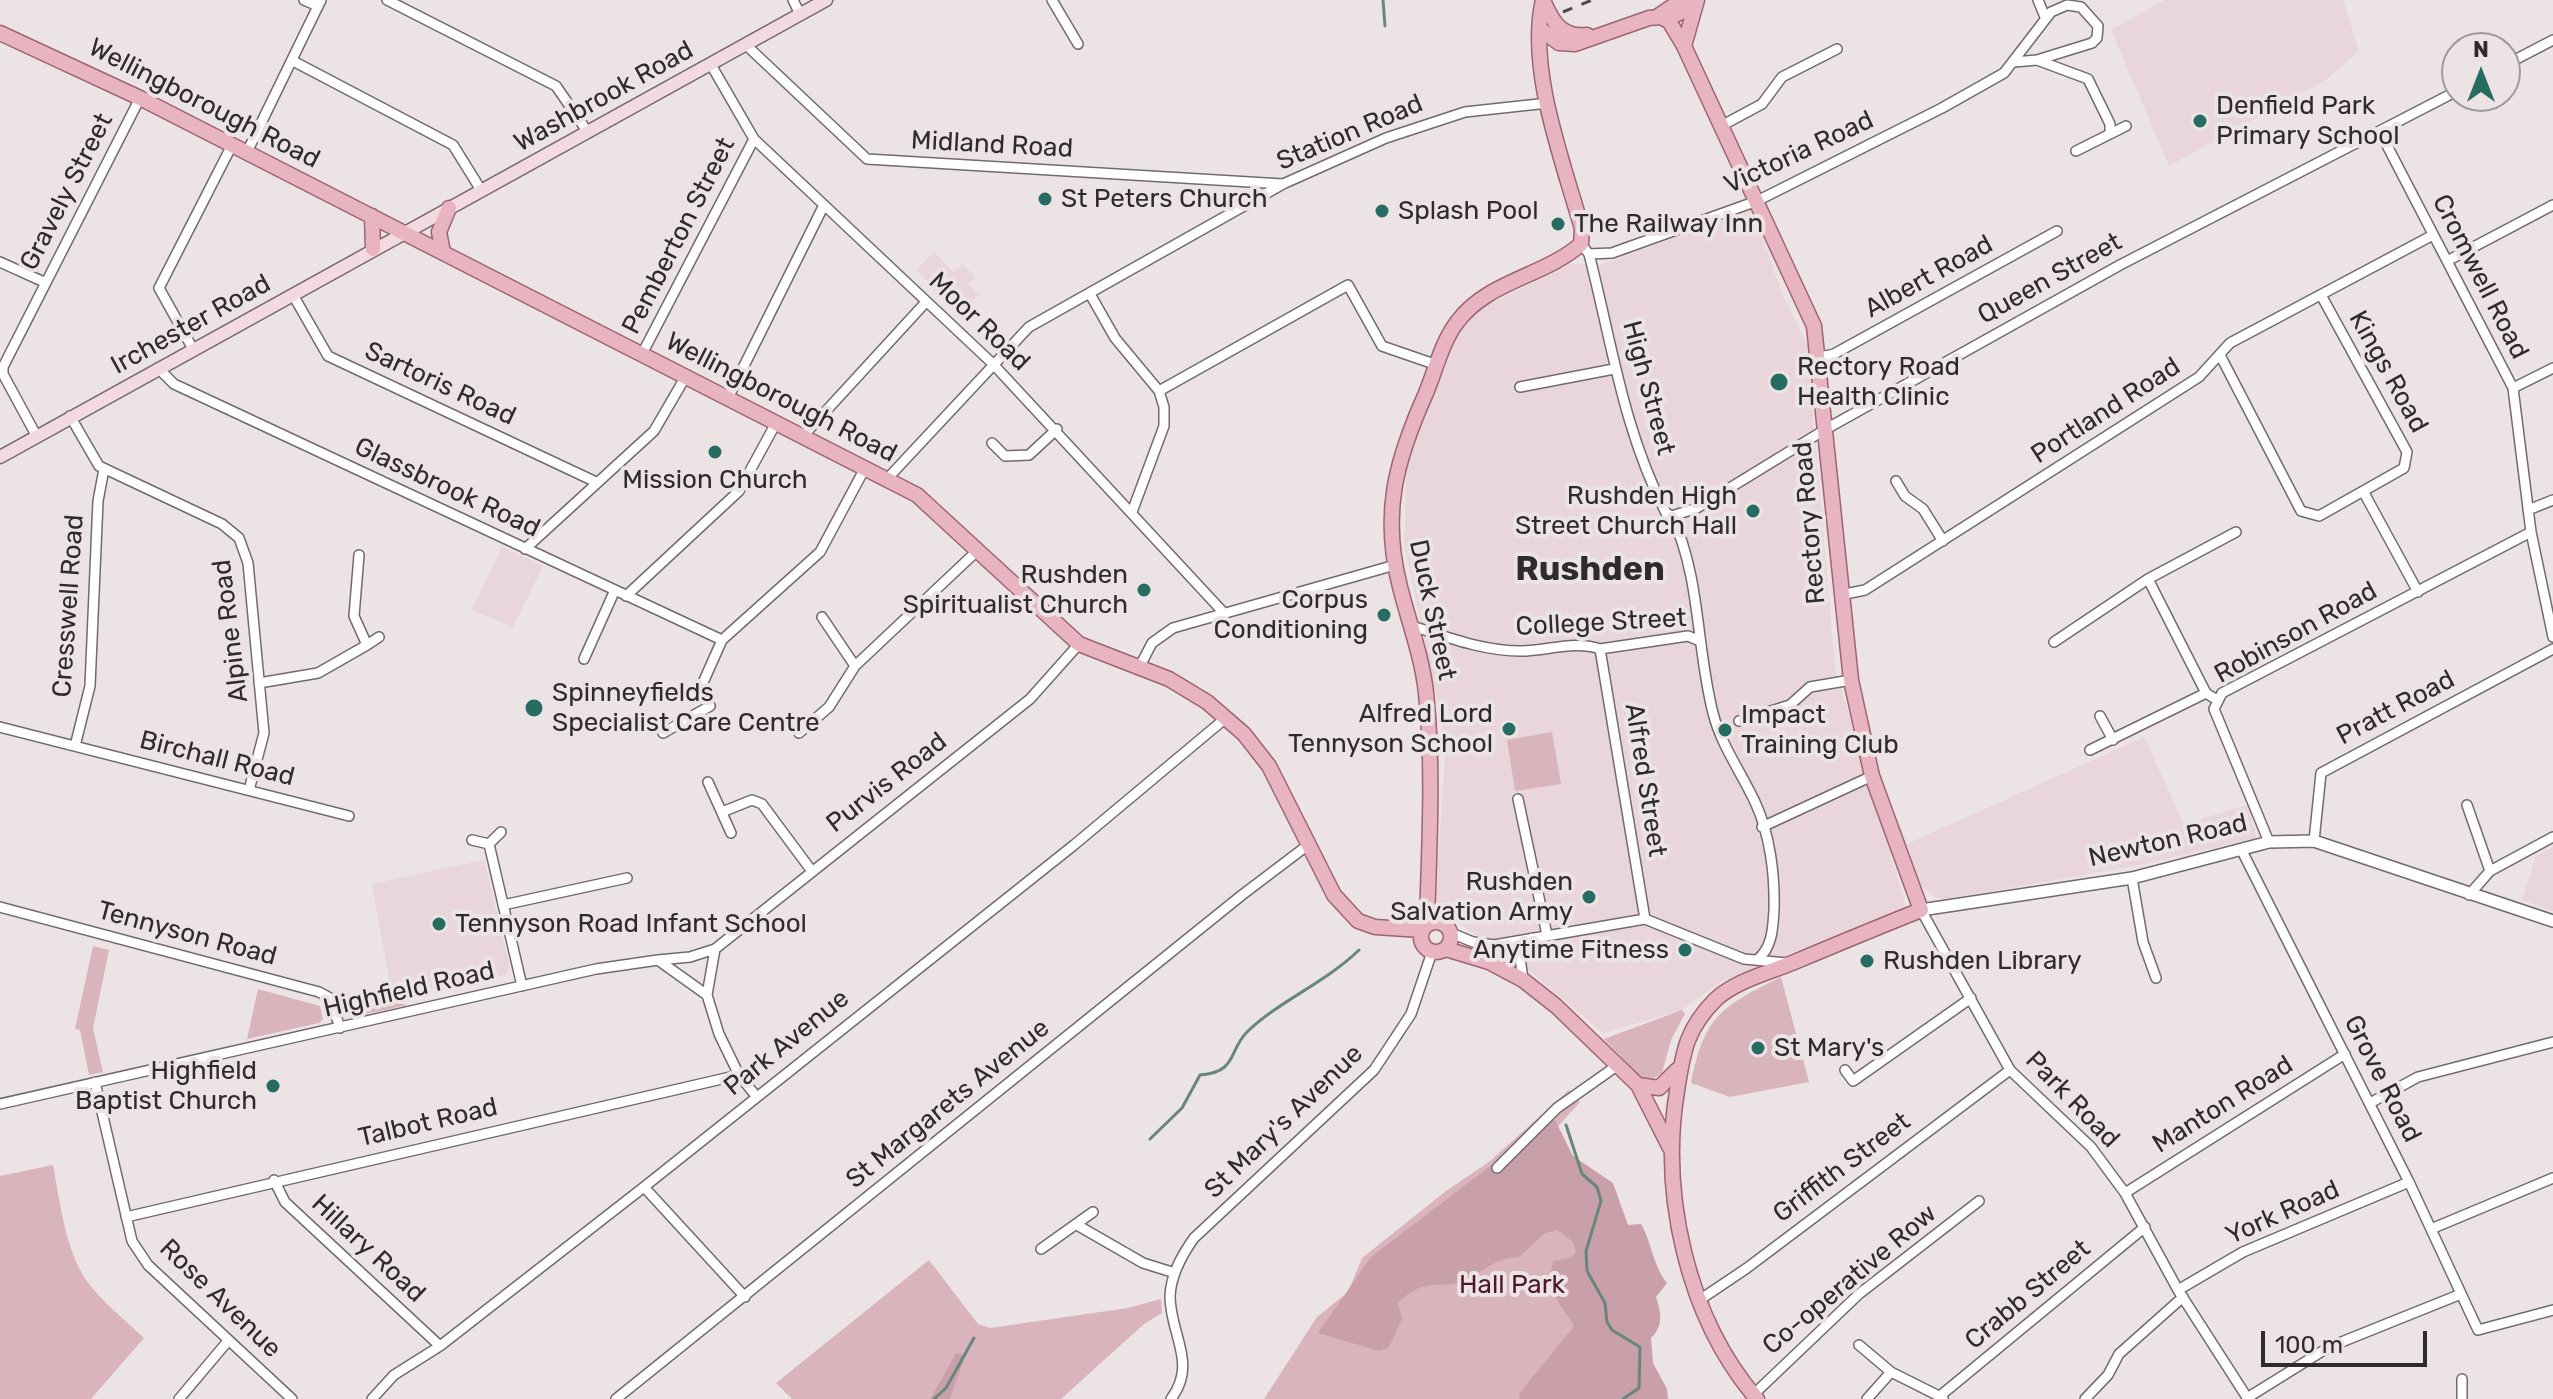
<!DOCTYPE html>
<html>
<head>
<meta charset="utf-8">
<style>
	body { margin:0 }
	#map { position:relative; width:2553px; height:1399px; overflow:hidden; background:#ece3e4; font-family:Rubik,sans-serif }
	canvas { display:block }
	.north { position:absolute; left:2441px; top:32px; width:80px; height:80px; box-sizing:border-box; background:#ece3e4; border:2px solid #a0999a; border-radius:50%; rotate:0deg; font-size:22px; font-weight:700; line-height:32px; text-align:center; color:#2f2b2c }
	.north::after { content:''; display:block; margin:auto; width:28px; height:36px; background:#266c61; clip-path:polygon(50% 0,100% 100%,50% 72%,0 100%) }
	.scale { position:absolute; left:2261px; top:1331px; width:166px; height:36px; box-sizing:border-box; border:4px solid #2f2b2c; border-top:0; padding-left:10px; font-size:24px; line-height:28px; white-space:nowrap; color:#2f2b2c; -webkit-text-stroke:6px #ece3e4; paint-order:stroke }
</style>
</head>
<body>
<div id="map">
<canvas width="2553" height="1399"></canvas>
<div class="north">N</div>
<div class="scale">100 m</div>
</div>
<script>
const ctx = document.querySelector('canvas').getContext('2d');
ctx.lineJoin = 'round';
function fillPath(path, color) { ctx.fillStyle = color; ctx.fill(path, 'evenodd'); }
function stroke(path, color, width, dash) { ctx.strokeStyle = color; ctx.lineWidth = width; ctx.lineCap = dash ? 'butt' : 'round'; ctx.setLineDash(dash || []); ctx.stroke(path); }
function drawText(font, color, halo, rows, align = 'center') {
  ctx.font = font + ' Rubik,sans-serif'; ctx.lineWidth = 8; ctx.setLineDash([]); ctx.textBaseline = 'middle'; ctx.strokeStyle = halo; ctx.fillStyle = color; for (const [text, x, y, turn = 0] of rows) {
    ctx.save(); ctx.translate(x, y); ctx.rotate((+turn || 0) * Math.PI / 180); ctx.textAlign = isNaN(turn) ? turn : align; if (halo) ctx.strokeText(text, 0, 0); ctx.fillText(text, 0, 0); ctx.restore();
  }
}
const built = new Path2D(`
	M2164 0H2343L2359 51 2327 79 2169 166 2111 30Z
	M1753 210 1782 294 1807 344 1835 668 1906 907 1722 981 1682 1010 1603 1033 1533 974 1435 907 1446 744 1404 543 1407 464 1457 329 1484 307 1571 264 1599 265Z
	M934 252 954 272 963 264 975 277 968 284 979 295 970 303 962 295 954 303 945 294 941 297 917 269Z
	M502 547 543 566 513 627 472 610Z
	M2144 737 2184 824 2248 805 2256 838 2140 865 1947 899 1934 897 1921 886 1907 844Z
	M2553 847V911L2522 900 2536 856Z
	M484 860 509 964 506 975 392 997 372 884Z`);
const green = new Path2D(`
	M1552 732 1561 784 1515 791 1507 740Z
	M93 946 109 950 93 1028 103 1072 89 1075 80 1030 75 1029Z
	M1781 977 1809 1082 1730 1097 1691 1083C1704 1016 1722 1006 1781 977Z
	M258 989 320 1006 323 1019 319 1023 247 1039Z
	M340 991 407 1005 353 1017 343 1011 337 996Z
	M1682 1010 1685 1014 1671 1040 1662 1073 1651 1080 1643 1079 1604 1039Z
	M1569 1090 1580 1102 1544 1142 1654 1399H1264L1317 1317 1348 1292 1362 1258 1446 1191 1489 1162Z
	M53 1165C60 1202 65 1248 86 1280 101 1301 125 1320 144 1338L91 1399H0V1176Z
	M929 1260 978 1324 990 1328 1128 1308 1161 1299 1162 1313 1144 1324 1061 1399H950L954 1387 955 1354 930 1399H792L776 1383Z`);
const forest = new Path2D(`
	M1555 1120 1573 1156 1613 1183 1628 1225 1641 1224C1652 1243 1653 1266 1667 1283L1656 1297C1661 1313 1664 1325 1651 1338L1653 1363 1667 1389 1668 1399H1520L1519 1394 1574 1326 1548 1286 1553 1261 1570 1258 1576 1253 1573 1242 1557 1230 1545 1233 1519 1257C1492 1259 1489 1268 1468 1279 1441 1293 1429 1273 1398 1303L1402 1319 1389 1347 1379 1351 1318 1333 1371 1257 1501 1158 1534 1122Z
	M961 1353 963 1362 950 1399H930L955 1354Z`);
const stream = new Path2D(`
	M1383 0 1385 26
	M1566 1125 1582 1174 1597 1187 1601 1201 1586 1251 1587 1271 1605 1303 1607 1322 1612 1330 1640 1347 1639 1388 1623 1399
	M1150 1139 1182 1108 1200 1075C1238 1072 1228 1051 1247 1032 1279 1001 1325 983 1359 950
	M934 1399 946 1388 974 1338`);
const minor = new Path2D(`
	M304 0 318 6
	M387 0 556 86 587 131
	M793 0 800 14
	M1052 0 1078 44
	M2038 0 2045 17
	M745 44 867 159 1283 184
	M2037 60 2088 79 2110 124V134L2076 151
	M293 61 453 145 481 190
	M710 63 754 139 993 364 1223 612
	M2505 65 2553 40
	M1721 126 1762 104 1782 77 1837 49
	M2380 132 2513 388 2531 532 2553 637
	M2110 134 2126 126
	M247 152 321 0
	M1581 244 1589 254C1612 343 1623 430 1666 513L1672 516C1701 579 1696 647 1713 713 1721 745 1741 772 1755 802 1770 834 1775 875 1774 910 1773 929 1772 948 1757 960
	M1589 254 1612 253 1757 201 1942 108 2004 73 2051 12 2067 5 2081 7 2098 26 2097 38 2092 43 2037 60 2014 62
	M2447 261 2553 205
	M0 262 44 282
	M1090 294 1115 338 1159 391 1164 407V426L1132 512
	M293 295 328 356 596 482
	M193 349 159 288 232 145
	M642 354 754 139
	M2220 355 2301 511 2319 516 2404 468 2407 452 2321 295
	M1820 357 1834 354 2057 231
	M158 368 174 384 722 640
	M1520 387 1614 369
	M2513 388 2553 368
	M1159 391 1348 285 1382 346 1437 365
	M728 398 824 205
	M70 416 99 466 222 524 239 538 248 563 264 733 249 790
	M36 435 3 374V367L140 98
	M803 436 926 302
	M992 443 1005 456 1029 455 1057 429
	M887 479 1029 327 1283 184 1386 138 1465 112 1548 103
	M1896 481 1905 496 1923 509 1943 541
	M2363 491 2418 592
	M2528 510 2553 500
	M1672 516 1697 508 1826 429 2120 265 2457 91
	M525 549 654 431 686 376
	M2148 579 2206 693 2217 700
	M1840 595 1865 590 2199 377 2230 343 2433 235
	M626 596 739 491 776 423
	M822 617 855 666
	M1412 626C1447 637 1483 651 1521 651 1547 651 1575 640 1600 649L1688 636 1700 641
	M2054 642 2148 579 2236 532
	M367 645 379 637
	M1600 649 1645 919
	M584 659 615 590
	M1140 666 1152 643 1173 628 1395 565
	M259 683 318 673 367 645 354 616 359 555
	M2100 716 2113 740
	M1739 721 1790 705 1810 687 1851 680
	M0 727 349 816
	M663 733 710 706 702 685 722 640 820 552 865 468
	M799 733 829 707 855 666 978 550
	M75 746 90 686 98 501 104 469
	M2090 750 2206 693
	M708 782 731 833
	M1518 799 1547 935
	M2467 805 2490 871
	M722 812 752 800 762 804 811 870
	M1762 827 1872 776
	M472 840 489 844 522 986
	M2314 841 2321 773 2553 649
	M2269 842 2214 709 2222 693 2531 532
	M489 844 501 832
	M2242 851 2409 1182 2478 1330 2553 1310
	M2132 878 2143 942 2156 978
	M2469 895 2490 871 2553 837
	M503 905 627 878
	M0 907 319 992 330 998 340 1028
	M1921 910 2010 1070 2091 1147 2125 1193 2178 1290 2248 1399
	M1451 933 1473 942 1494 945 1645 919 1744 959 1787 963
	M658 960 690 957 715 949
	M1523 980 1520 957 1532 938
	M707 995 715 949 1030 699 1079 644
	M1845 1070 1853 1081 1971 998
	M95 1082 132 1241 148 1265 292 1399
	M2370 1103 2418 1077 2553 1042
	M0 1104 596 969 658 960 707 995 719 1034 739 1075 756 1096
	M1497 1168 1557 1108 1618 1065
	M274 1180 285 1202 440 1346
	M644 1187 745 1297
	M2125 1193 2345 1054
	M126 1217 739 1075
	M1077 1225 1143 1263 1175 1273
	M2431 1229 2553 1178
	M1041 1249 1093 1212
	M2178 1290 2243 1252 2409 1182
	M1701 1299 1747 1268 2010 1070
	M1859 1345 1891 1372 1943 1398
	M1753 1395 1859 1294 1979 1201
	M1940 1396 2145 1227
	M2247 1398 2329 1347 2461 1294
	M179 1399 228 1341
	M372 1399 394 1375 440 1346 644 1187 1074 845 1227 717
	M616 1399 1242 895 1308 845
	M1171 1399C1198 1363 1170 1335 1170 1296 1171 1274 1182 1255 1194 1238L1374 1070 1411 1014 1432 952
	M1867 1399 1891 1372
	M2085 1399 2108 1375 2119 1354 2183 1297
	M2462 1399V1379`);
const tertiary = new Path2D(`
	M1921 910 2132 878 2269 842 2314 841 2553 921`);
const secondary = new Path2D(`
	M0 457 826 0`);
const primary = new Path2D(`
	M1543 0C1552 21 1561 38 1587 35
	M1658 16 1669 21 1684 46 1814 326 1851 680 1872 776 1921 910C1878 927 1835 945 1792 963 1767 973 1736 981 1716 999 1686 1029 1683 1052 1677 1091 1660 1194 1687 1318 1757 1399
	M1658 16 1682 0
	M1540 29 1559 43 1575 44 1649 18 1673 16 1690 8 1695 0
	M0 33 140 98 917 495 1079 644 1169 679 1207 702 1244 734 1269 766 1334 895 1358 921 1375 927 1422 930
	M1684 46 1697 0
	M372 216 373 249
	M443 252 439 232 449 208
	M1421 937a15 15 0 1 1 30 0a15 15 0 1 1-30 0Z
	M1427 924C1429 847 1434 769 1426 693 1422 656 1409 623 1400 587 1381 513 1396 460 1426 393 1436 369 1442 341 1458 321 1488 281 1545 276 1581 244L1582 229C1563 161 1527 69 1543 0
	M1446 949 1489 962 1523 980 1556 1006 1638 1085 1670 1148
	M1638 1085 1659 1088 1677 1070`);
const rail = new Path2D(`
	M1563 12 1592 0`);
const markers = [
	[2200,121,8,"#266c61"],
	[1045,199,8,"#266c61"],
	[1382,211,8,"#266c61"],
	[1558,224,8,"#266c61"],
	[1779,382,10,"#266c61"],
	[715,452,8,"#266c61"],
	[1753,511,8,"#266c61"],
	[1144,590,8,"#266c61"],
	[1384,615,8,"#266c61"],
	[534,708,10,"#266c61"],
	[1509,729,8,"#266c61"],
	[1725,730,8,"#266c61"],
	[1589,897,8,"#266c61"],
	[439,924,8,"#266c61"],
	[1685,950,8,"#266c61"],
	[1867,961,8,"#266c61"],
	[1758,1048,8,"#266c61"],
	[273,1086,8,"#266c61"]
];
const streetNames = [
	["Washbrook Road",604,97,-29],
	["Wellingborough Road",204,104,27],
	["Station Road",1350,133,-23],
	["Midland Road",992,145,3],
	["Victoria Road",1799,153,-25],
	["Gravely Street",67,192,-63],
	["Pemberton Street",679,236,-63],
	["Albert Road",1929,277,-29],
	["Cromwell Road",2480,277,63],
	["Queen Street",2050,279,-29],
	["Moor Road",979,322,44],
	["Irchester Road",191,325,-29],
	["Kings Road",2388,372,61],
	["Sartoris Road",440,384,25],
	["High Street",1648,388,75],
	["Wellingborough Road",781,398,27],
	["Portland Road",2106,411,-33],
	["Glassbrook Road",447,488,25],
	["Rectory Road",1810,523,-95],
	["Cresswell Road",69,606,-86],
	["Duck Street",1432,610,78],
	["College Street",1601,623,-3],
	["Alpine Road",231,631,-97],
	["Robinson Road",2296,633,-29],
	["Pratt Road",2396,708,-28],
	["Birchall Road",217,759,14],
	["Alfred Street",1645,780,81],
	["Purvis Road",887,783,-38],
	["Newton Road",2168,841,-13],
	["Tennyson Road",187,934,15],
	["Highfield Road",409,990,-13],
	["Park Avenue",787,1043,-39],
	["Grove Road",2382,1079,63],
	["Park Road",2072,1100,46],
	["St Margarets Avenue",948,1104,-39],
	["Manton Road",2223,1105,-32],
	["St Mary's Avenue",1284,1122,-44],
	["Talbot Road",428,1123,-13],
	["Griffith Street",1842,1168,-37],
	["York Road",2283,1213,-24],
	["Hillary Road",368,1249,43],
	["Co-operative Row",1850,1280,-40],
	["Crabb Street",2028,1295,-40],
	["Rose Avenue",220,1299,44]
];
const poiNames = [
	["Denfield Park",2216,106],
	["Primary School",2216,136],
	["St Peters Church",1061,199],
	["Splash Pool",1398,211],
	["The Railway Inn",1574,224],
	["Rectory Road",1797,367],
	["Health Clinic",1797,397],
	["Mission Church",715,480,"center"],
	["Rushden High",1737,496,"right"],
	["Street Church Hall",1737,526,"right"],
	["Rushden",1128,575,"right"],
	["Spiritualist Church",1128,605,"right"],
	["Corpus",1368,600,"right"],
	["Conditioning",1368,630,"right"],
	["Spinneyfields",552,693],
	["Specialist Care Centre",552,723],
	["Alfred Lord",1493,714,"right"],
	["Tennyson School",1493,744,"right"],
	["Impact",1741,715],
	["Training Club",1741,745],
	["Rushden",1573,882,"right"],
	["Salvation Army",1573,912,"right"],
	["Tennyson Road Infant School",455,924],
	["Anytime Fitness",1669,950,"right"],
	["Rushden Library",1883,961],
	["St Mary's",1774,1048],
	["Highfield",257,1071,"right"],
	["Baptist Church",257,1101,"right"]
];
const parkNames = [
	["Hall Park",1512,1285]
];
const districtNames = [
	["Rushden",1590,570]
];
fillPath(built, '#e8d6da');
fillPath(green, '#d9b4bc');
fillPath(forest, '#c9a0a9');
stroke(stream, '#688680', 3);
stroke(minor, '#736a6c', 12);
stroke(tertiary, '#736a6c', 14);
stroke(secondary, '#736a6c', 15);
stroke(primary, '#9d6472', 17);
stroke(minor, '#fff', 9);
stroke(tertiary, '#fff', 11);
stroke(secondary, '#f3dae0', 12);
stroke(primary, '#e8b4c1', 14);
stroke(rail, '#4f4a4b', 3, [10, 10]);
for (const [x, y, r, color] of markers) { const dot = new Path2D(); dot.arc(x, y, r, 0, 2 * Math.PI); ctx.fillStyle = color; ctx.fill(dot); stroke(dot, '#ece3e4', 3); }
drawText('26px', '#2f2b2c', '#ece3e4', streetNames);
drawText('26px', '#2f2b2c', '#ece3e4', poiNames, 'left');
drawText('26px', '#4c1828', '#ece3e4', parkNames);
drawText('bold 34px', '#2f2b2c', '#ece3e4', districtNames);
</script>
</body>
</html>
